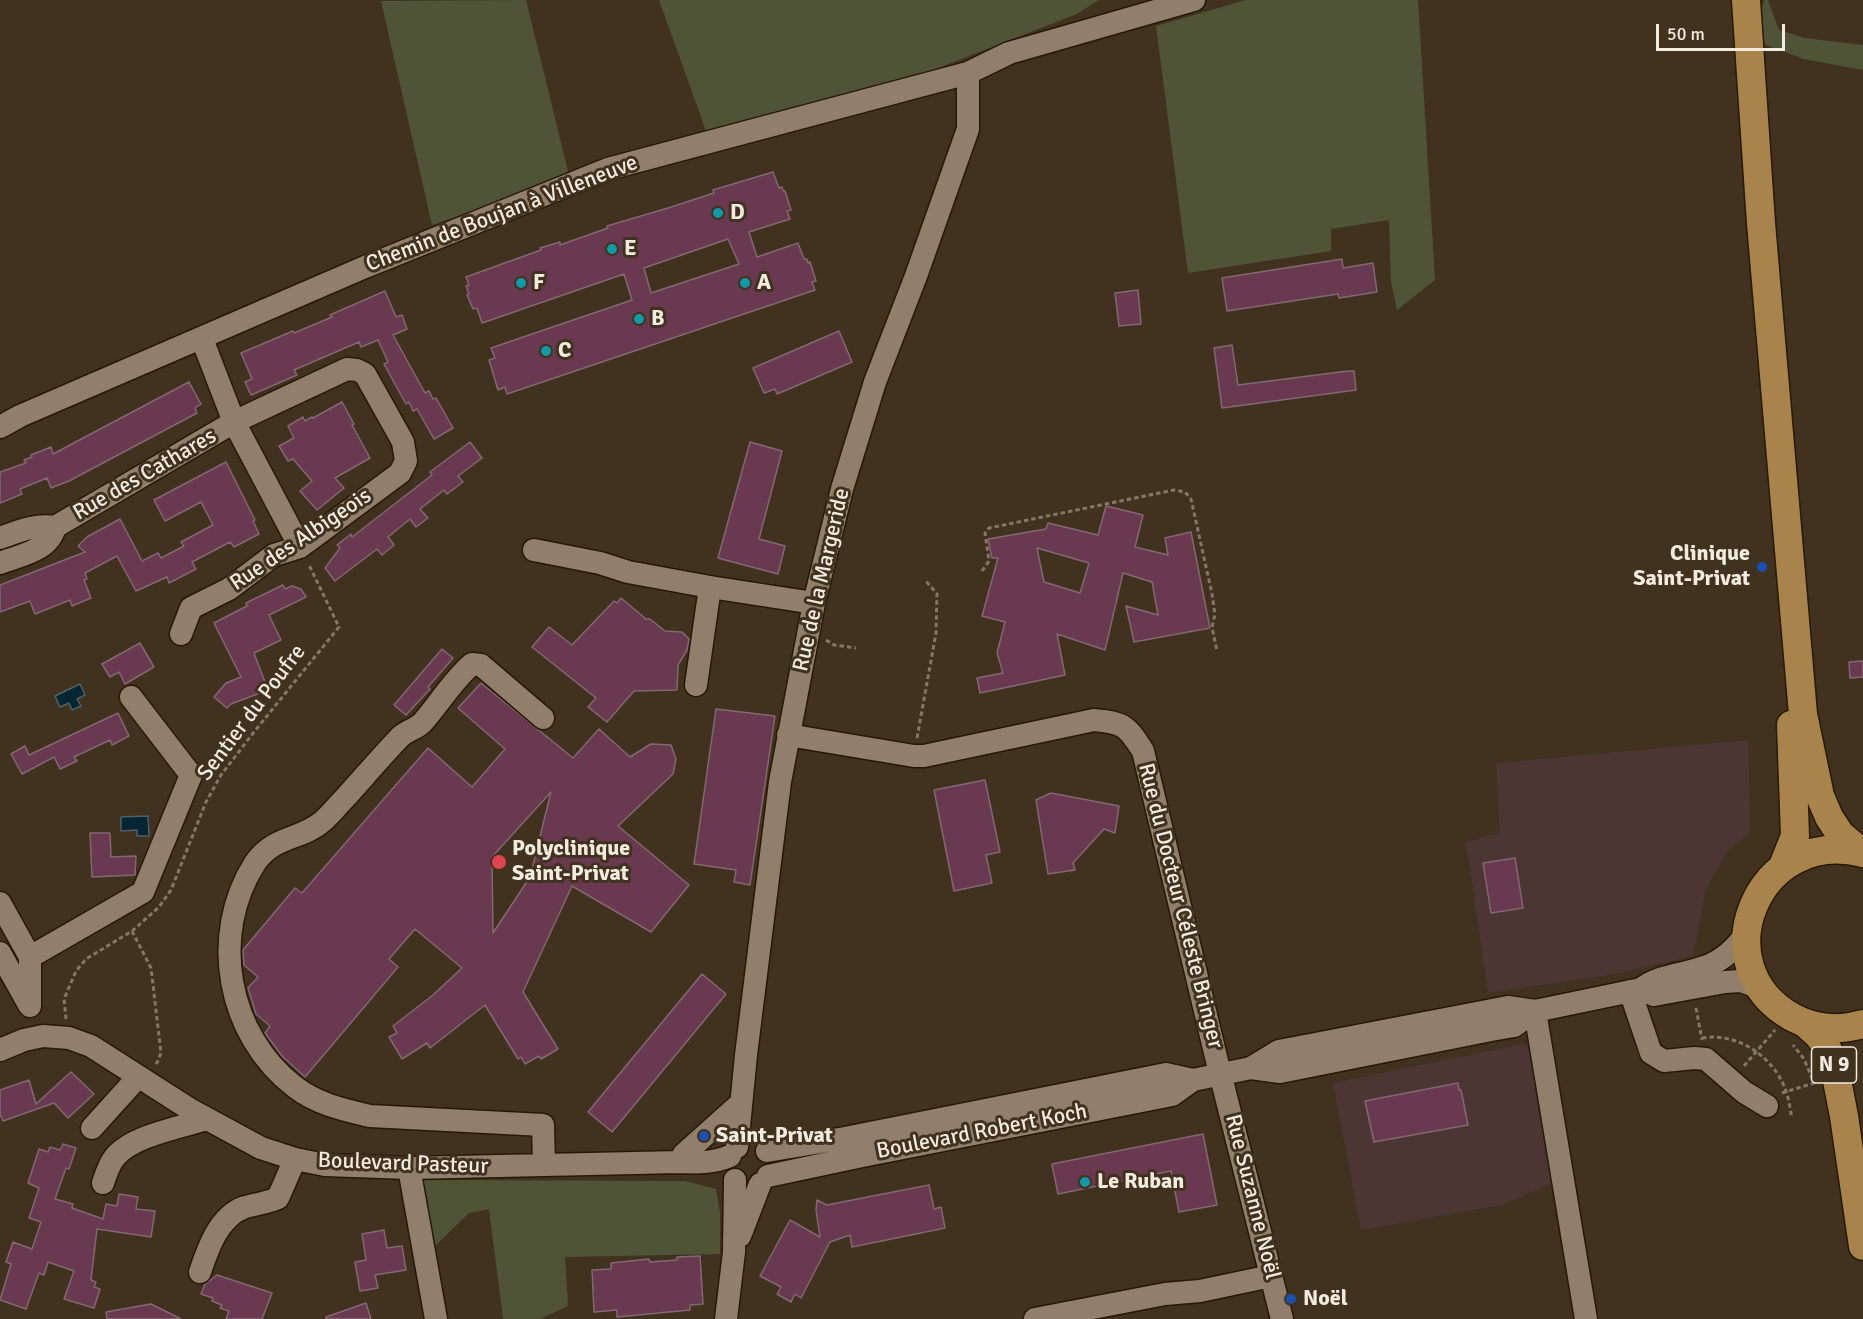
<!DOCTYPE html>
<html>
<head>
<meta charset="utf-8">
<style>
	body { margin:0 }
	#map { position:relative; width:1863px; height:1319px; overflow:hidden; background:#40321e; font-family:Signika,sans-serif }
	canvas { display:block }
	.scale { position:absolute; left:1656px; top:24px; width:129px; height:27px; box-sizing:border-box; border:3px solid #f4ebdf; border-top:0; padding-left:8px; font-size:18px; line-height:21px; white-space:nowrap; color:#f4ebdf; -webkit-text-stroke:4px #40321e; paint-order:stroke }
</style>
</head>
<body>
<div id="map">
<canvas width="1863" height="1319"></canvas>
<div class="scale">50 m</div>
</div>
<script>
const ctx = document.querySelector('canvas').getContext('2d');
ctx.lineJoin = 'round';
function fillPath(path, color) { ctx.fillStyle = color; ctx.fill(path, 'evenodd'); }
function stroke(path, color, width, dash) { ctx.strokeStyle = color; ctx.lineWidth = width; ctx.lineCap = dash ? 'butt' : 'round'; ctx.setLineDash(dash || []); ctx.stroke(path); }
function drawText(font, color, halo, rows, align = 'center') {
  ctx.font = font + ' Signika,sans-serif'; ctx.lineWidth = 6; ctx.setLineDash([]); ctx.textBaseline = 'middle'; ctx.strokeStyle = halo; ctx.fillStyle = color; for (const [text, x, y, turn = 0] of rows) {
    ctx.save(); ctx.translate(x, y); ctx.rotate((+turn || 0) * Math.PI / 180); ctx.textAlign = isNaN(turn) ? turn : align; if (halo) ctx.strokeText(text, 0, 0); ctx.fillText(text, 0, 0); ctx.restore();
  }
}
const industrial = new Path2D(`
	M1748 740 1750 833 1728 850 1706 889 1693 956 1615 974 1488 993 1466 842 1500 833 1496 763Z
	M1523 1044 1533 1050 1551 1184 1502 1205 1361 1230 1333 1083Z`);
const green = new Path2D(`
	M526 0 568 171 545 187 432 225 381 1Z
	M659 0H1099L1077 14 928 72 706 131Z
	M1246 0H1418L1435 280 1397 310 1391 282 1389 220 1331 229V251L1188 273 1156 26Z
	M1764 0H1768L1779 30 1805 38 1863 45V70L1804 59 1755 41Z
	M423 1180 685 1181 716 1189 720 1213V1254L565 1257 568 1306 540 1319H503L489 1209 469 1213 433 1248Z`);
const water = new Path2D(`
	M80 684 85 695 77 699 81 706 72 710 69 703 60 707 55 696Z
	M148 816 149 836H137V830L121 831V817Z`);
const building = new Path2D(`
	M773 172 779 188 782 187 783 191H785L791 210 787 211 790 219 749 232 757 257 798 243 804 259H807L808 263 810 262 816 281 812 282 815 290 507 394 505 387 498 390 489 360 495 358 491 348 632 300 624 274 482 323 477 308 473 309 467 295 469 294 466 286 469 285 466 277 541 250 540 248 560 242V245L608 228 607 226 668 208 714 193 713 190ZM728 239 739 264 651 293 644 268Z
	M1342 259 1343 268 1373 263 1377 292 1339 298 1338 294 1227 311 1222 278Z
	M1138 290 1141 324 1119 326 1115 293Z
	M385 291 396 317 402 315 407 329 393 335 425 393 429 391 433 399 436 398 453 428 434 439 417 409 413 411 409 402 406 404 384 364 388 362 378 340 361 347 359 342 294 370 297 375 251 395 245 382 252 379 241 353 293 331 294 333 332 317 330 315Z
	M839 331 852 362 777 394 775 389 764 393 753 368Z
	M1232 345 1238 385 1348 371H1354L1356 390 1222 408 1214 348Z
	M189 382 201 404 195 408 197 413 69 481 51 488 47 478 20 489 22 494 0 503V472L26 463 24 460 32 457 31 455 51 447 53 454Z
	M342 402 354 424 352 425 370 458 335 478 344 488 317 510 300 491 312 481 293 459 288 461 279 446 294 438 288 426 303 417 305 421 312 417 313 418Z
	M470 442 482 458 458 476 463 482 447 494 444 490 420 509 428 518 416 527 410 519 388 537 394 545 382 555 377 549 335 581 325 568 340 548 337 545 351 534 352 537 432 475 430 472Z
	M750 442 782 451 759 539 785 546 778 574 718 558Z
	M226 462 255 520 253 521 259 534 234 547 230 542 192 562 196 569 169 583 167 577 136 591 117 556 85 573 87 579 84 580 91 598 72 606 70 600 35 614 30 601 0 612V585L85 552 78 546 87 537 120 519 142 561 158 553 161 558 184 546 181 542 213 525 201 502 165 521 154 500Z
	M1106 506 1143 515 1135 547 1168 555 1165 538 1191 532 1210 628 1134 642 1126 606 1158 615 1152 582 1123 573 1105 650 1057 634 1065 675 980 693 977 678 1003 673 997 653 1005 622 982 616 998 558H992L988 539 1046 529 1048 523 1098 535ZM1037 548 1089 563 1080 593 1044 582Z
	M283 585 285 589 292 586 301 589 306 597 269 615 281 640 254 653 268 690 231 704 227 708 214 697 226 683 241 677 214 623 247 606 246 603Z
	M621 598 646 619H650L665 631 682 632 689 639 687 650 678 665 677 690 634 691 607 722 588 707 596 698 532 647 549 627 572 645 614 601 617 603Z
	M140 643 154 667 125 684 119 672 110 677 102 664Z
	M442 649 453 658 428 687 430 689 406 715 394 705Z
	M1863 661V677L1850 678 1849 662Z
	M481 683 573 758 599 729 630 757 651 744 671 745 676 759 673 774 618 826 689 885 651 932 572 886 523 992 558 1049 541 1059 539 1056 525 1064 521 1057 518 1059 485 1005 430 1048 427 1043 402 1059 389 1037 397 1033 393 1026 433 995 462 968 415 929 389 959 398 967 305 1077 282 1056 265 1033 270 1026 256 1014 248 988 258 977 244 965 243 950 295 888 302 893 428 748 472 787 505 749 458 708ZM551 792 530 877 493 933 492 857Z
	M716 709 775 716 750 885 734 882 736 870 694 864Z
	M118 713 129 736 112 745 110 740 74 757 77 761 60 769 54 757 22 774 11 754 25 746 29 755Z
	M985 780 1000 852 986 855 992 883 954 891 934 790Z
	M1051 793 1119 806 1115 833 1104 829 1073 863 1075 870 1048 874 1036 800Z
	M90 833H110L111 857 136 856 135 875 92 877Z
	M1515 858 1523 908 1491 913 1483 863Z
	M702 974 726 994 612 1132 588 1112Z
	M71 1072 94 1094 68 1118 54 1103 3 1121 0 1114V1090L29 1080 36 1104Z
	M1458 1083 1459 1090H1461L1468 1125 1374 1142 1365 1101Z
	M1203 1134 1217 1205 1179 1212 1171 1171 1058 1194 1052 1164Z
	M63 1144 76 1148 69 1169 66 1168 55 1199 73 1204 72 1208 103 1219 106 1204 117 1206 119 1194 138 1197 136 1209 155 1211 151 1237 97 1229 91 1280 96 1282 94 1287 100 1289 94 1308 64 1299 74 1271 48 1262 44 1275 39 1273 26 1309 0 1300 11 1264 6 1262 13 1242 32 1249 41 1222 29 1218 39 1188 28 1183 39 1149 48 1152 50 1147 60 1150Z
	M929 1185 934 1209 941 1207 945 1228 852 1247 850 1235 830 1242 801 1298 795 1294 791 1302 777 1294 781 1287 760 1276 790 1220 820 1237 816 1210 817 1200 827 1205Z
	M384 1230 387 1248 402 1246 406 1270 375 1275 378 1288 360 1291 355 1262 366 1260 362 1234Z
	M700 1256 703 1304 690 1305V1310L617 1317V1310L594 1312 592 1270 611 1269V1263L649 1259 650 1262 677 1260V1257Z
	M217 1275 272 1293 262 1319H226L229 1311 220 1308 222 1305 212 1301 213 1298 201 1294 205 1284Z
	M366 1303 371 1319H326V1317Z
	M151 1304 181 1319H107L106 1312Z`);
const path = new Path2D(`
	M982 571 989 561 985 533 989 528 1174 490 1185 492 1191 499 1212 594 1215 614 1212 627 1217 651
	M826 640 834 645 856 648
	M917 738 936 633 937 594 925 580
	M132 931 151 968 161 1053 156 1065
	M1696 1008 1702 1040
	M66 1019 64 999 76 971 86 959 132 931 159 907 171 890 206 802 221 775 254 732 339 627 309 565
	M1702 1038C1738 1032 1774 1057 1786 1091 1789 1099 1790 1109 1792 1118
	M1744 1066 1775 1030
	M1782 1093 1814 1083 1804 1059 1793 1045`);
const minor = new Path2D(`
	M202 339 234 422 300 547
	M0 427 20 416 365 267 608 169 968 73 1009 53 1194 0
	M0 538C19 531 35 524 55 527L234 422 347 369 357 370 365 374 403 442 406 461 400 473 300 547 274 555 229 589 191 608 181 634
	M534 550 600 563 628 572 710 587 814 603
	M0 563C21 555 49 551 55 527
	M696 685 710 587
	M543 718 481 665 472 664C453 680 439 704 422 723 416 729 406 731 400 737 381 757 363 778 345 798 338 805 331 814 323 821 302 840 274 835 255 863 209 935 227 1035 295 1087 317 1104 344 1110 370 1116L543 1125 544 1165
	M788 735 914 756H924L1094 720C1125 723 1127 726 1143 751L1216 1057 1282 1319
	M0 903 30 957
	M0 953 29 1005
	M1642 990 1654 995 1725 982 1741 981 1761 988
	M1630 991 1651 1053 1664 1061 1694 1058 1706 1059 1744 1092 1767 1106
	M30 1006V957L143 892 191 775 131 697
	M1535 1011 1586 1319
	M0 1050 24 1040 43 1036 69 1038 91 1046 191 1110 261 1148 295 1159 325 1165 409 1168 680 1162C697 1163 713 1163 730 1156
	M1251 1068 1280 1072 1491 1030 1514 1026 1535 1011
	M92 1128 138 1077
	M737 1147 746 1055 780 782 814 603 842 489 875 382 916 276 968 129V73
	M767 1151 845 1138 1166 1074 1193 1080
	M680 1162 684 1154 741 1103
	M409 1168 436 1319
	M768 1176 862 1156 1172 1095 1193 1080 1251 1068 1279 1051 1508 1007 1535 1011 1641 989C1660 974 1685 975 1707 966 1724 960 1736 947 1747 933
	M103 1183C106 1174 109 1164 115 1157 132 1136 181 1127 207 1119
	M740 1236 760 1184
	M200 1272C208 1248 219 1216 245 1207 256 1204 267 1203 278 1198L295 1159
	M726 1319 734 1252 735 1180
	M1035 1319 1165 1294 1200 1291 1271 1276`);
const major = new Path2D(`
	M1746 0 1761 223 1803 714 1820 796 1829 817 1840 834 1862 853
	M1863 853C1757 826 1701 966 1792 1017 1814 1029 1839 1031 1863 1024
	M1783 866 1795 836 1791 725
	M1805 1023 1819 1036 1827 1048 1834 1065 1844 1116 1863 1246`);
const markers = [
	[718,213,6,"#0f9aa8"],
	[612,249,6,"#0f9aa8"],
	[521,283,6,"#0f9aa8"],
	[745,283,6,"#0f9aa8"],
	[639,319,6,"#0f9aa8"],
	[546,351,6,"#0f9aa8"],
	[1762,567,6,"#1a4fb4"],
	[499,862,8,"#e0444e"],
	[704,1136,6,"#1a4fb4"],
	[1085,1182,6,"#0f9aa8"],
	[1291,1299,6,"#1a4fb4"]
];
const shields = [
	[1834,1065,45]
];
const shieldNames = [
	["N 9",1834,1065]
];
const poiNames = [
	["D",730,213],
	["E",624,249],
	["F",533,283],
	["A",757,283],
	["B",651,319],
	["C",558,351],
	["Clinique",1750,554,"right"],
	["Saint-Privat",1750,579,"right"],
	["Polyclinique",512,849],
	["Saint-Privat",512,874],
	["Saint-Privat",716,1136],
	["Le Ruban",1097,1182],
	["Noël",1303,1299]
];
const streetNames = [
	["Chemin de Boujan à Villeneuve",502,214,-21],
	["Rue des Cathares",145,475,-30],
	["Rue des Albigeois",301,540,-34],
	["Rue de la Margeride",822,580,-77],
	["Sentier du Poufre",252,713,-53],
	["Rue du Docteur Céleste Bringer",1180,906,76],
	["Boulevard Robert Koch",982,1132,-11],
	["Boulevard Pasteur",403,1164,2],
	["Rue Suzanne Noël",1252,1197,76]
];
fillPath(industrial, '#4b3633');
fillPath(green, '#4f5437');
fillPath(water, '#062533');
stroke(water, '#4d6067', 1.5);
fillPath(building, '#68394f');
stroke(building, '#836873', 1.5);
stroke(minor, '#271906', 25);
stroke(major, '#271906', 31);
stroke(path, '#837766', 3, [4.5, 3]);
stroke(minor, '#907f6a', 22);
stroke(major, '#a8844c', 28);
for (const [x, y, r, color] of markers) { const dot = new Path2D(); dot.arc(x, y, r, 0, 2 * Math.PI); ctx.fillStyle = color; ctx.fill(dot); stroke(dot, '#40321e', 2); }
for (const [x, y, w] of shields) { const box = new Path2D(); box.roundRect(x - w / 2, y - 18, w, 36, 4.5); ctx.fillStyle = '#40321e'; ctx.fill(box); stroke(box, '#f4ebdf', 1.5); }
drawText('bold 21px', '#f4ebdf', null, shieldNames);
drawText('bold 22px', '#f4ebdf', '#40321e', poiNames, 'left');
drawText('22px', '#f4ebdf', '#40321e', streetNames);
</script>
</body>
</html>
